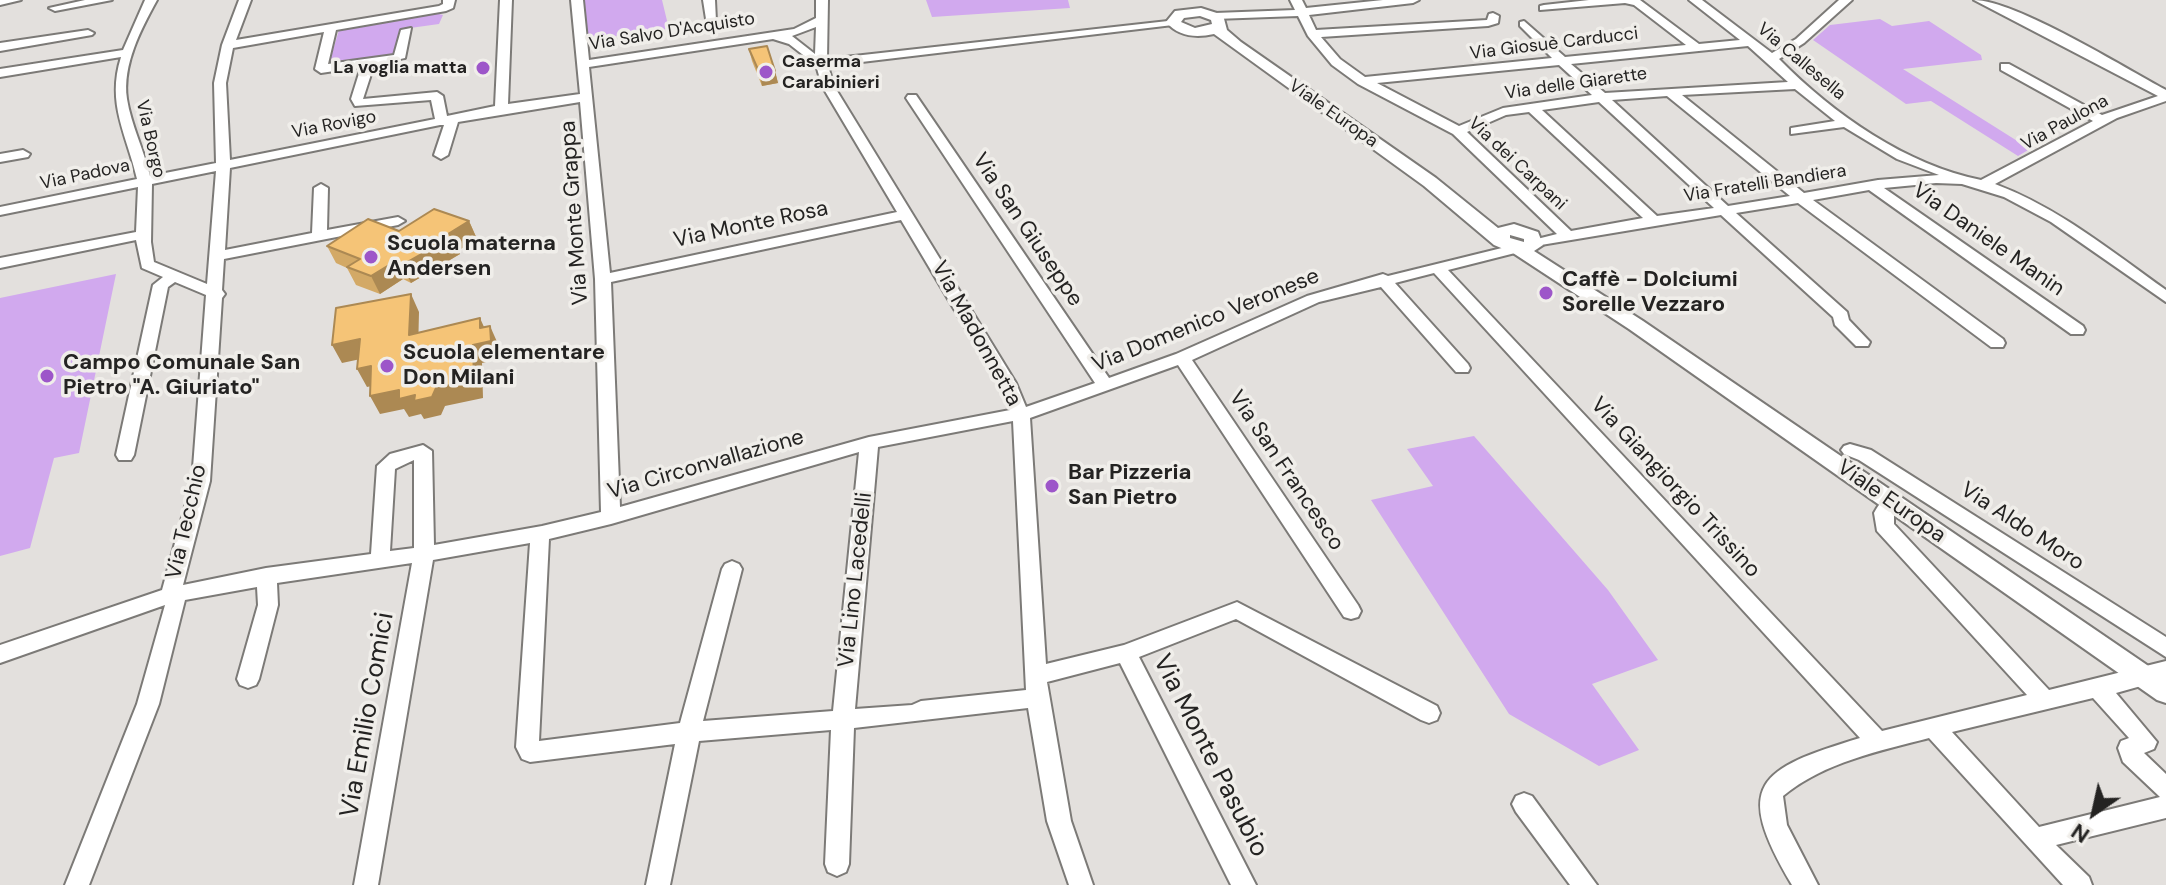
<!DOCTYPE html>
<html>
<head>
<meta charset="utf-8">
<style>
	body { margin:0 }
	#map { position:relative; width:2166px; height:885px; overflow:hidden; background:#e3e0dd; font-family:"DM Sans",sans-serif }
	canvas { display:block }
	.north { position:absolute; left:2054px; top:773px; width:80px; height:80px; -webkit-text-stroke:6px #f0eeea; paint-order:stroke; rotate:214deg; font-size:22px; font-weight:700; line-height:32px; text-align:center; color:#242322 }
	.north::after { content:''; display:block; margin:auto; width:28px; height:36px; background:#242322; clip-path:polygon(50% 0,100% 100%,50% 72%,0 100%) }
</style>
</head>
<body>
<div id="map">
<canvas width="2166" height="885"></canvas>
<div class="north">N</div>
</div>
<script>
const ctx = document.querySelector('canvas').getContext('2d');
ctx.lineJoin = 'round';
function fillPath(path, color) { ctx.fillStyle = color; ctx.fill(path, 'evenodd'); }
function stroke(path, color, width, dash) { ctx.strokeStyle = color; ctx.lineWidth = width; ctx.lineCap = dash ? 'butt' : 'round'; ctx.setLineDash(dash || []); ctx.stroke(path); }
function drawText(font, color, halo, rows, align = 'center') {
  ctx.font = font + ' "DM Sans",sans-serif'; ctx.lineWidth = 7; ctx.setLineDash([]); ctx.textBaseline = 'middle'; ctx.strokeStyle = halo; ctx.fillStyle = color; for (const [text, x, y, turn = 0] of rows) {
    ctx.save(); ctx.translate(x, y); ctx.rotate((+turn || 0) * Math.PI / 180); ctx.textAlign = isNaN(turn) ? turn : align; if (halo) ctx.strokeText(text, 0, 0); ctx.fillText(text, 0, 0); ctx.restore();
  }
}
const green = new Path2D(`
	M584 0H662L669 29 588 40Z
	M926 0H1068L1070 8 932 17Z
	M435 13 443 15 439 24 403 29 396 56 328 67 339 30Z
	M1880 19 1892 26 1929 21 1981 55 1982 60 1903 69 2030 149 2018 156 1931 101 1906 104 1813 40 1830 25Z
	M116 274 79 453 54 458 30 548 0 556V298Z
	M1474 436 1608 590 1658 660 1592 684 1639 750 1599 766 1509 714 1371 500 1433 486 1407 449Z`);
const minor = new Path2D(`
	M0 0H21L0 5Z
	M85 0H112L55 11 49 8Z
	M145 0H157C141 29 122 65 127 99 131 125 144 150 150 176L216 163 214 83 222 45 239 0H251L236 40 439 6 443 4V0H455L453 8 446 11 336 30 328 64 394 55 401 30 411 28 405 58 374 65 363 99 437 92 443 96 447 116 495 106 500 0H512L508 104 580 94 571 0H583L589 60 794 29 816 18V0H828L827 59 1177 20V24L1173 25 828 66 834 86 1016 383 1026 407 1095 383 906 98 908 95H916L1109 378 1176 354 1307 296 1383 274 1388 276 1514 245 1519 246V252L1448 270 1882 731 2027 695 1877 531 1874 513C1880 502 1886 494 1899 498L1901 503 1894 514V524L2049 690 2166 661V679L2116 693 2157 742 2154 749 2144 753 2166 774V818L2056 845 2089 877 2092 885H2063L1929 738C1880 751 1824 762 1783 796L1787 825 1818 885H1792C1732 784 1758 769 1860 738L1434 273 1395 283 1468 364 1470 368 1468 372H1456L1381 287 1319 302 1192 360 1358 605 1361 611 1358 617 1351 619 1344 617 1178 365 1030 418 1046 664 1124 645 1237 602 1437 706 1440 713 1437 720 1429 723 1421 720 1236 619 1139 657 1256 885H1231L1120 663 1047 682 1071 821 1093 885H1069L1047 821 1028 708 854 728 849 864 846 872 837 876 828 872 825 864 831 730 699 741 670 885H646L675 744 530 762 522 759 516 747 530 543 433 560 378 885H354L412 563 277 583 278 605 259 679 256 685 248 688 240 685 237 679 258 605 257 587 185 600 159 704 89 885H65L137 704 165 605 0 663V645L162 590 192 481 206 295 175 282 168 287 134 455 131 460H119L116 455 153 285 163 277 142 268 136 240 0 268V258L136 232 138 187 0 215V207L137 179C127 135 106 104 121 57L0 77V69L123 50ZM816 27 815 54 792 36ZM324 32 315 69 321 73 361 67 351 99 355 106 431 100 435 119 230 160 226 83 233 48ZM773 39 789 44 816 65 822 86 897 212 610 273 589 67ZM580 102 595 279 601 512 542 526 434 545 432 451 423 445 390 454 377 466 371 554 266 568 183 585 210 481 222 298 225 294 222 290 224 259 398 225 405 221 398 217 327 230 328 188 321 184 314 188 312 233 225 250 230 168 440 125H444L434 155 441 159 448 155 458 122ZM216 171 207 284 154 262 151 242 152 184ZM901 220 998 383 1010 410 869 437 620 507 611 282ZM1013 421 1026 690 921 701 912 705 855 709 878 447ZM859 452 833 711 703 721 742 569 739 564 732 561 725 564 722 569 680 723 539 741 549 539 611 524ZM414 460V548L390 551 395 469ZM2093 698 2129 738 2121 741 2118 748 2123 762 2160 797 2039 827 1952 732Z
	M703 0H715L716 21 706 19Z
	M1290 0H1302L1306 8 1383 0H1419L1413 3 1309 15 1316 30 1487 20 1489 14 1493 13 1499 16 1498 23 1488 26 1321 37 1340 59 1365 77 1552 58 1520 26V22L1524 21 1565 57 1686 45 1634 5 1625 3 1540 10V6L1544 5 1589 0H1640L1699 44 1740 40 1689 0H1702L1772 53 1796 39 1839 0H1852L1804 43 1779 59C1833 114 1906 165 1981 180L2093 121 2001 70V64H2009L2102 115 2158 96 1974 0C2015 0 2125 68 2166 90V101L2117 118 1995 184C2059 208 2111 251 2166 290V302L2051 222 2004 197 1962 184 1936 183 1884 188 2083 326 2085 330 2083 334H2071L1869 190 1813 200 2003 339 2005 343 2003 347H1991L1798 203 1736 213 1847 312 1849 320 1870 342 1868 346H1856L1835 325 1833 317 1721 215 1529 247V241L1557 234 1453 134 1358 84 1332 65 1308 36 1298 16 1215 19 1209 16 1215 13 1295 10ZM1748 46 1788 82 1605 93 1571 64ZM1559 65 1592 95 1503 108 1459 126 1377 83ZM1795 89 1835 121 1791 128V134L1844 127 1897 159 1939 175 1878 180 1804 193 1682 95ZM1667 96 1790 196 1728 206 1612 100ZM1599 102 1714 208 1657 216 1542 110ZM1529 112 1643 218 1571 231 1467 132 1506 115Z
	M88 30 94 33 92 35 0 51V43Z
	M23 150 30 154 28 157 0 162V154Z
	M1850 444 1871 450 2166 637V657L1859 460 1844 454 1841 450 1844 446Z
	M1524 793 1532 796 1597 885H1570L1516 812 1512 804 1516 796Z`);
const major = new Path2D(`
	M1201 8 1223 15 1227 30 1241 42 1436 178 1498 228 1514 224 1538 232 1543 245 1534 251 1643 321 2166 678V703L2157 700 1629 329 1513 253 1494 245 1424 186 1214 34C1196 38 1179 37 1166 22L1175 11ZM1200 16 1211 20 1212 24 1195 28 1181 22 1184 18ZM1510 235 1524 239V242L1510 238Z`);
const wall = new Path2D(`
	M749 49 775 71 778 83 762 86 752 61Z
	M469 221 477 239 459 250 460 254 411 283 403 279 380 294 356 285 347 268 336 263 327 246 399 231Z`);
const shadedWall = new Path2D(`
	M775 71 778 83 762 86 760 74Z
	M469 221 477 239 459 250 460 254 411 283 402 265Z
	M394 262 403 279 380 294 371 276Z
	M411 294 419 312 418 353 409 335Z
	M480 318 488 336 490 326 498 344 499 359 482 363 483 398 445 406 441 415 424 419 421 414 409 417 404 409 380 414 370 396 399 390 436 388 473 345 480 328Z
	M360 339 370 357 342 363 332 345Z
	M371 366 381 384 367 387 357 369Z`);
const building = new Path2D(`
	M767 46 775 71 760 74 749 49Z
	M434 209 469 221 448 234 453 236 402 265 394 262 371 276 347 267 360 259 327 246 368 219 399 231Z
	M411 294 409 335 480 318V328L490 326 491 341 473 345 474 380 436 388 432 397 414 401 415 395 399 399V390L370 396 371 366 357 369 360 339 332 345 336 308Z`);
const markers = [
	[483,68,8,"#9d56c9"],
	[766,72,8,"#9d56c9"],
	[371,257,8,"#9d56c9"],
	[1546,293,8,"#9d56c9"],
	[387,366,8,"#9d56c9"],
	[47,376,8,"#9d56c9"],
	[1052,486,8,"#9d56c9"]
];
const farStreetnames = [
	["Via Salvo D'Acquisto",672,32,-9],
	["Via Giosuè Carducci",1554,44,-7],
	["Via Callesella",1801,62,40],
	["Via delle Giarette",1576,84,-8],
	["Viale Europa",1333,114,35],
	["Via Paulona",2065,123,-29],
	["Via Rovigo",334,125,-11],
	["Via Borgo",150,139,77],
	["Via dei Carpani",1517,164,43],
	["Via Padova",85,175,-12],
	["Via Fratelli Bandiera",1765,184,-9]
];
const farPoinames = [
	["Caserma",782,62],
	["Carabinieri",782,83],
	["La voglia matta",467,68,"right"]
];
const streetNames = [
	["Via Monte Grappa",575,213,-94],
	["Via Monte Rosa",751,225,-12],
	["Via San Giuseppe",1027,230,56],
	["Via Daniele Manin",1988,240,35],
	["Via Domenico Veronese",1206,321,-22],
	["Via Madonnetta",976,334,61],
	["Via Circonvallazione",706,465,-16],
	["Via San Francesco",1286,471,56],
	["Via Giangiorgio Trissino",1675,488,47],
	["Viale Europa",1891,502,35],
	["Via Tecchio",187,522,-77],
	["Via Aldo Moro",2022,527,33],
	["Via Lino Lacedelli",856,580,-84]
];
const poiNames = [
	["Scuola materna",387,244],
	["Andersen",387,269],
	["Caffè - Dolciumi",1562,280],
	["Sorelle Vezzaro",1562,305],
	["Scuola elementare",403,353],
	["Don Milani",403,378],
	["Campo Comunale San",63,363],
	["Pietro \"A. Giuriato\"",63,388],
	["Bar Pizzeria",1068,473],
	["San Pietro",1068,498]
];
const nearStreetnames = [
	["Via Emilio Comici",368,715,-80],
	["Via Monte Pasubio",1210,756,63]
];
fillPath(green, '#d1a9ee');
stroke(minor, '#7c7a77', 4);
stroke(major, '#7c7a77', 4);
fillPath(minor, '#fff');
fillPath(major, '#fff');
fillPath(wall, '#d3a966');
fillPath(shadedWall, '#ac8953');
fillPath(building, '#f5c477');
stroke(building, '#ac8953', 2);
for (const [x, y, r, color] of markers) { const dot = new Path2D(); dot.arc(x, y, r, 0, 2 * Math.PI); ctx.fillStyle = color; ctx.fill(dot); stroke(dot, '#f0eeea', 3); }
drawText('18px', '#242322', '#f0eeea', farStreetnames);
drawText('bold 18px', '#242322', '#f0eeea', farPoinames, 'left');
drawText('22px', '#242322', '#f0eeea', streetNames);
drawText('bold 22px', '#242322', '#f0eeea', poiNames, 'left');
drawText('26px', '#242322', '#f0eeea', nearStreetnames);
</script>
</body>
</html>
